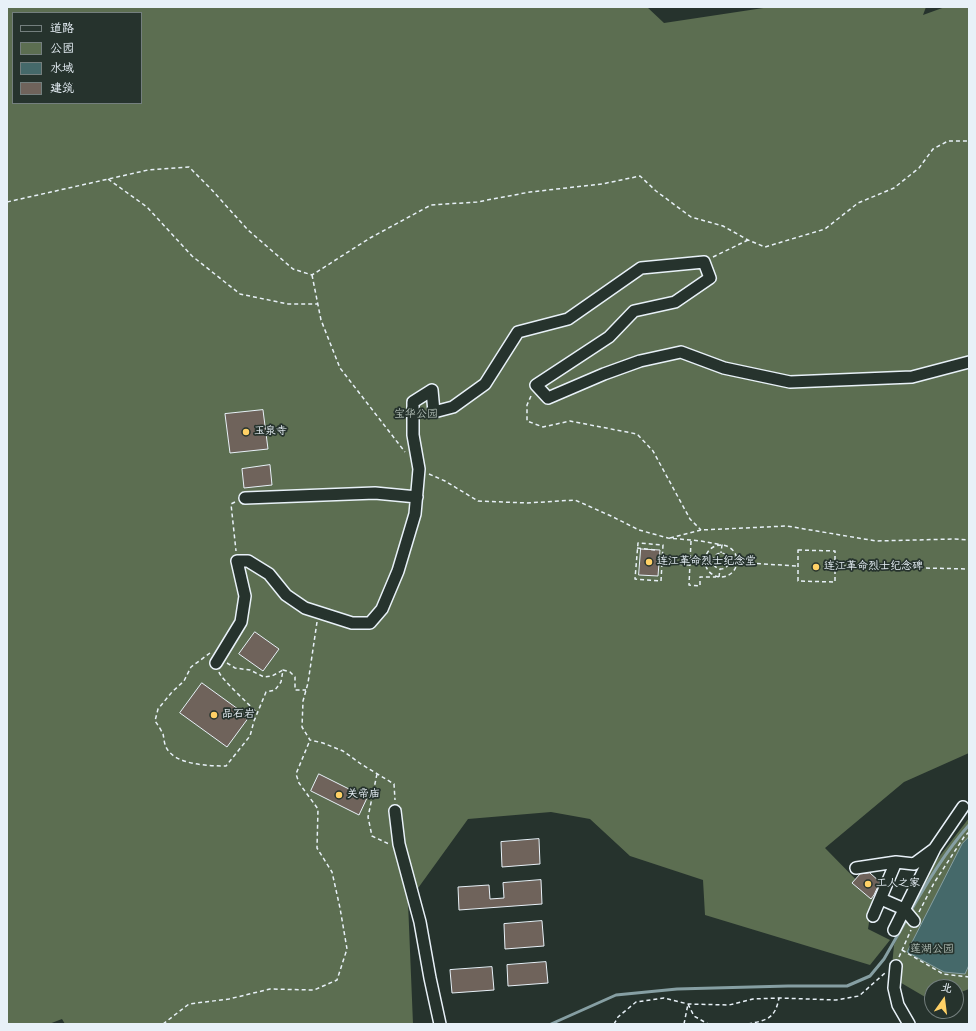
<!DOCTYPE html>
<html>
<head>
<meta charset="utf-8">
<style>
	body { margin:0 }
	#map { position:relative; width:976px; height:1031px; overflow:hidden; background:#26332d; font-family:"Architects Daughter","LXGW WenKai TC",sans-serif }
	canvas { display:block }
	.frame { position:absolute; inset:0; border:8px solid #e8f1f8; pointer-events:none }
	.legend { position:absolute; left:12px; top:12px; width:130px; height:92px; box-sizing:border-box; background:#26332d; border:1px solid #747f7e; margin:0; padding:5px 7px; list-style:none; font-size:12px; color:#e8f1f8 }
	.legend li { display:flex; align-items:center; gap:8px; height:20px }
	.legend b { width:20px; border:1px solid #747f7e }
	.north { position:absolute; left:924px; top:979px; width:40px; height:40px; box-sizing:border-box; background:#26332d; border:1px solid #747f7e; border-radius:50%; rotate:14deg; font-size:11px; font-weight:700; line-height:16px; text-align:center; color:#e8f1f8 }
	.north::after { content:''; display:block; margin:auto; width:14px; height:18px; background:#ffd166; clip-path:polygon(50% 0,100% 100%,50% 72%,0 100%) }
</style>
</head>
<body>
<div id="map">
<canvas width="976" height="1031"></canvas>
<div class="frame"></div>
<ul class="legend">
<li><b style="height:5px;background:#26332d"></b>道路</li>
<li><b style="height:11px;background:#5c6e51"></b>公园</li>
<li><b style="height:11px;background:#45696a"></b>水域</li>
<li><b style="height:11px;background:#6f635b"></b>建筑</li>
</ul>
<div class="north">北</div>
</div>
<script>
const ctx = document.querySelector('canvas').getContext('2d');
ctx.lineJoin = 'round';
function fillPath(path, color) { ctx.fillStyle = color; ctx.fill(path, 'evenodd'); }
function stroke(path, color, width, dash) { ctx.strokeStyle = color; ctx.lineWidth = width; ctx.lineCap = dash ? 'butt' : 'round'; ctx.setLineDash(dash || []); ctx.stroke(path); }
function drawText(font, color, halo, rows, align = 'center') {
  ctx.font = font + ' "Architects Daughter","LXGW WenKai TC",sans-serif'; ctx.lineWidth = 3.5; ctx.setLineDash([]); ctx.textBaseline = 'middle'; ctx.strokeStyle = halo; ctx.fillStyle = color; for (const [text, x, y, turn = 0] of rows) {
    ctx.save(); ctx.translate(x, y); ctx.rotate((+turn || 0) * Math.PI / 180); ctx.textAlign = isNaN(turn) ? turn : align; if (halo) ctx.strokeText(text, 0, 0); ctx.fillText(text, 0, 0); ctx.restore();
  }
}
const green = new Path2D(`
	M7 7H647L664 23 770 7H926L923 15 945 7H969V753L904 782 825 848 873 897 868 929 890 940 870 965 705 915 703 880 630 856 590 819 551 812 468 819 408 902 413 1024H65L62 1019 49 1024H7ZM13 13H141V103H13Z
	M969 818V989L956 994V987H932V1001L891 977 894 945 933 865Z`);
const water = new Path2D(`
	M969 837V965L965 974 944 972 907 952 962 844Z`);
const stream = new Path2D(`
	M910 912C928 881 946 851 969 825
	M551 1024 616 995 677 989 788 986H847L870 976 884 959 908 917`);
const building = new Path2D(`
	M263 410 268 449 230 453 225 414Z
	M270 465 272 485 244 488 242 469Z
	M641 549 660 550 658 576 639 575Z
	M255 632 279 649 263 671 239 654Z
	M202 683 249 717 227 747 180 713Z
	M319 774 367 798 359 815 311 791Z
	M539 839 540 864 502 867 501 842Z
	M870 873 880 882 874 895 871 899 852 883 860 874Z
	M541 880 542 904 459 910 458 887 489 885 490 899 504 898 503 883Z
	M542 921 544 946 505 949 504 924Z
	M546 962 548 983 508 986 507 965Z
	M492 967 494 990 452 993 450 970Z`);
const path = new Path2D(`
	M108 179 147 207 192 256 240 294 288 304H318
	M7 202 148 170 189 167 211 189 248 230 293 269 312 275 370 238 431 205 477 202 530 192 602 184 640 176 656 191 691 217 723 226 748 240 765 247 825 229 858 203 894 188 919 168 933 149 948 141H969
	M713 257 748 240
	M312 275 321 320 340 368 405 452
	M531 396 527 405V421L543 427 570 421 637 434 653 451 690 519 701 530
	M429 474 445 481 478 501 527 503 575 500 611 516 639 530 668 538 701 541 722 545 721 553
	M235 502 231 504 236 551
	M670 538 701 530 787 526 876 541 955 539 969 540
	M691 541 689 585 700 586V577H716
	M705 561a16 16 0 1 1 32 0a16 16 0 1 1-32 0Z
	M637 548 656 550
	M798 550 835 551V582L798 581Z
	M713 561a8 8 0 1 1 16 0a8 8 0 1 1-16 0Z
	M705 560 712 561
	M729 562 798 566
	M662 563 661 581 635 579 638 543 663 545 662 563 690 565
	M835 566 969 569
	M719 577 720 569
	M317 622 308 683 303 701 302 727 310 740 323 743 343 751 361 764 394 784 395 800
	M210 653 191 667 184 681 172 692 158 709 155 721C158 725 161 730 163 734 164 738 164 743 166 747 174 765 209 766 226 766L250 736 254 721 266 692 275 690 281 682 283 670 290 672 295 677V690H306
	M227 663 235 668 250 670 264 677 272 676 283 670
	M219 672C221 679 250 705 257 713
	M377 774 368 817 372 836 389 844
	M919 912 934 883 964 837 969 832
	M902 950 943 974 969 977
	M899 957 911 930
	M688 1004 694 1016 708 1024
	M163 1024 189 1004 229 999 270 989 314 990 337 980 347 949 340 908 332 872 317 848 318 809 299 783 296 774 310 740
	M614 1024 618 1017 636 1002 664 998 688 1004 729 1005 753 999 779 998 836 1000 859 996 885 973
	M684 1024 688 1004
	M748 1024C767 1020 775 1019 779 998`);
const minor = new Path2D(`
	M245 498 375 493 417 497
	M216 663 241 622 245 596 237 561H248L269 574 286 595 305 608 352 623H370L382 609 398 571 415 514 419 469 413 435V402L432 390 434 412 453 407 485 384 518 332 568 319 641 268 704 262 710 278 675 302 634 311 609 337 536 385 548 398 604 374 640 361 681 352 724 368 790 382 912 377 969 362
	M395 811 399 844 420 922 430 978 440 1024
	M856 868 896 862 914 864 933 850
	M881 899 904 909 914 921
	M873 916 896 862
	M894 930 935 848 963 807
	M896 966 894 988 898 1005 909 1024`);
const markers = [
	[246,432,4,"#ffd166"],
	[649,562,4,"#ffd166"],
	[816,567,4,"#ffd166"],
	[214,715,4,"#ffd166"],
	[339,795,4,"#ffd166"],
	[868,884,4,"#ffd166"]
];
const parkNames = [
	["宝华公园",416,415],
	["莲湖公园",932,950]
];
const poiNames = [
	["玉泉寺",254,432],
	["连江革命烈士纪念堂",657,562],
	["连江革命烈士纪念碑",824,567],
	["品石岩",222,715],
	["关帝庙",347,795],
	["工人之家",876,884]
];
fillPath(green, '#5c6e51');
fillPath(water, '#45696a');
stroke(water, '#869fa3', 1);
stroke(stream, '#869fa3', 3);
fillPath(building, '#6f635b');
stroke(building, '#e8f1f8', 1);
stroke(minor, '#e8f1f8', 14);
stroke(path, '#e8f1f8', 1.5, [4, 3]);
stroke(minor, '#26332d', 11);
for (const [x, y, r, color] of markers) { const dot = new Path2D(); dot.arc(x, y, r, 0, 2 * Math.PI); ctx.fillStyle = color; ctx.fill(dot); stroke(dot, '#26332d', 1.5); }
drawText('11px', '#b0bdb5', '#26332d', parkNames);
drawText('11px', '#e8f1f8', '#26332d', poiNames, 'left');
</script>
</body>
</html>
